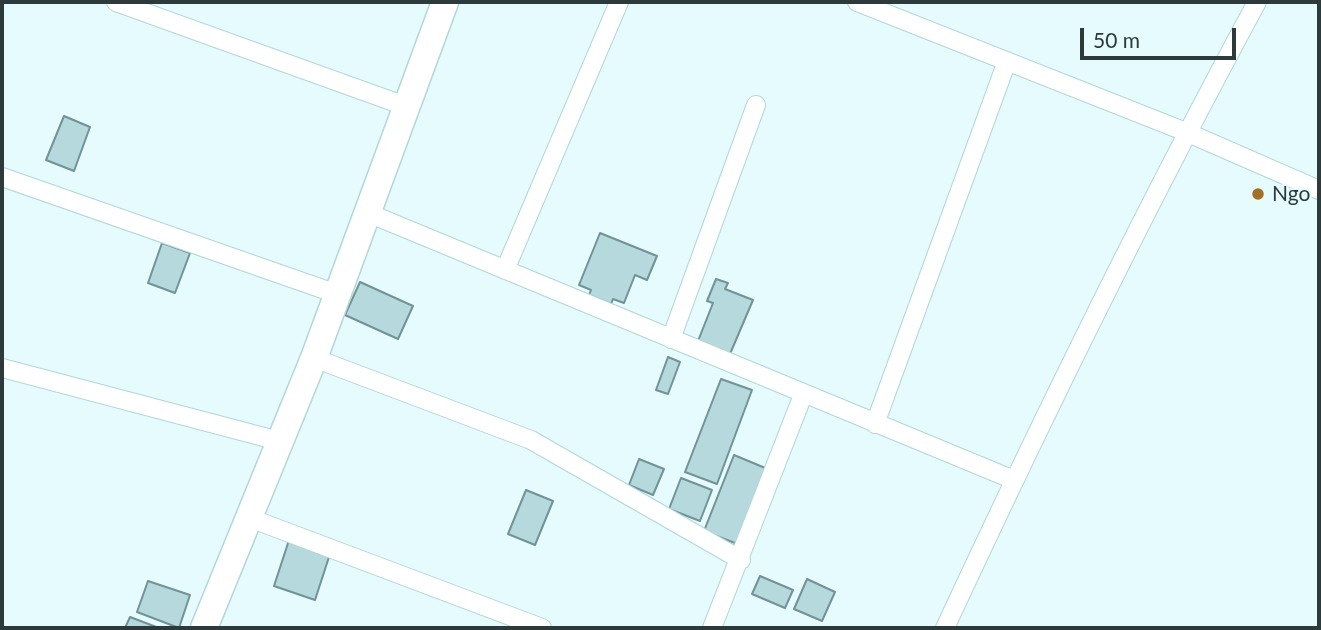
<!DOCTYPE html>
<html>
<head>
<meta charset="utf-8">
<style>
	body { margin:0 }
	#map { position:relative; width:1321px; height:630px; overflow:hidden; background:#e5fbfd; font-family:Lato,sans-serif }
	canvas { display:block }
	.frame { position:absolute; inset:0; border:4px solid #2c3a3c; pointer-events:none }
	.scale { position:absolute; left:1080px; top:28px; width:156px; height:32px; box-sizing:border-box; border:4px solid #2c3a3c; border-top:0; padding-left:9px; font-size:21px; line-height:24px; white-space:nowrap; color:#2c3a3c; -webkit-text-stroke:5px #e5fbfd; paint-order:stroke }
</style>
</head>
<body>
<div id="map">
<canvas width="1321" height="630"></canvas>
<div class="frame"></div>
<div class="scale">50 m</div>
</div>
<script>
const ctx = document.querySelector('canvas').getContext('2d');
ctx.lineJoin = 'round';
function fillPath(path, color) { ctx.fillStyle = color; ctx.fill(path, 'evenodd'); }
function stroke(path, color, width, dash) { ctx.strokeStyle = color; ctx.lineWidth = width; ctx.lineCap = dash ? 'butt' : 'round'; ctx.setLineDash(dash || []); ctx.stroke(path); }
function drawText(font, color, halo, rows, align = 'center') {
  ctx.font = font + ' Lato,sans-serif'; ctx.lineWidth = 5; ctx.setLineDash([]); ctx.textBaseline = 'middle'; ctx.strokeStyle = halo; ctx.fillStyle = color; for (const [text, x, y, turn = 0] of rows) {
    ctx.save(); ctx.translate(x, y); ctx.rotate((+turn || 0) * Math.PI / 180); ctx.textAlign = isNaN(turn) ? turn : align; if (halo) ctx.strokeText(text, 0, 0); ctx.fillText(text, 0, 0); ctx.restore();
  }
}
const building = new Path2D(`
	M64 116 90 127 74 171 46 160Z
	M600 233 657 256 647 280 635 275 624 303 613 299 611 304 589 295 591 290 579 285Z
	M162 243 190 253 175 293 148 283Z
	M716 279 728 283 725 289 753 300 730 354 698 341 713 303 707 301Z
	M360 282 413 306 398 339 345 315Z
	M668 357 680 362 668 394 656 390Z
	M721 379 752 390 717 484 685 472Z
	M734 455 770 470 740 545 704 531Z
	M639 459 664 469 653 495 629 485Z
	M681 478 712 490 700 521 669 509Z
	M526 490 553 501 535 545 508 534Z
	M289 540 330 554 315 600 274 586Z
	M760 576 793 590 785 608 752 594Z
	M807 579 835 592 822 621 794 609Z
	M148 581 190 595 179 628 137 612Z
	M130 617 159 628H125Z`);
const street = new Path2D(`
	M116 2 408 107
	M857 2 1186 132 1319 190
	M2 177 337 294
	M368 213 1014 480
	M505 270 619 2
	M671 339 756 105
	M314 358 531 440 741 560
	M2 368 279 441
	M875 424 1007 61
	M247 517 542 628
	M712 628 803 395
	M945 628C1043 417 1146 207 1257 2`);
const secondary = new Path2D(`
	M204 628 314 358 445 2`);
const markers = [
	[1258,194,7,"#a36f27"]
];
const poiNames = [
	["Ngo",1272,194]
];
fillPath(building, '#b5d9dd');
stroke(building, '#719397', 2);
stroke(street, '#b2d6d9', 20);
stroke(secondary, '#b2d6d9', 29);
stroke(street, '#fff', 18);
stroke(secondary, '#fff', 26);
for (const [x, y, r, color] of markers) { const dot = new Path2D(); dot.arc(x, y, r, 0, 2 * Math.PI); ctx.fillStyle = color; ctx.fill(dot); stroke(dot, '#e5fbfd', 2.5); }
drawText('21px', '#2c3a3c', '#e5fbfd', poiNames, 'left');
</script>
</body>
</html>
